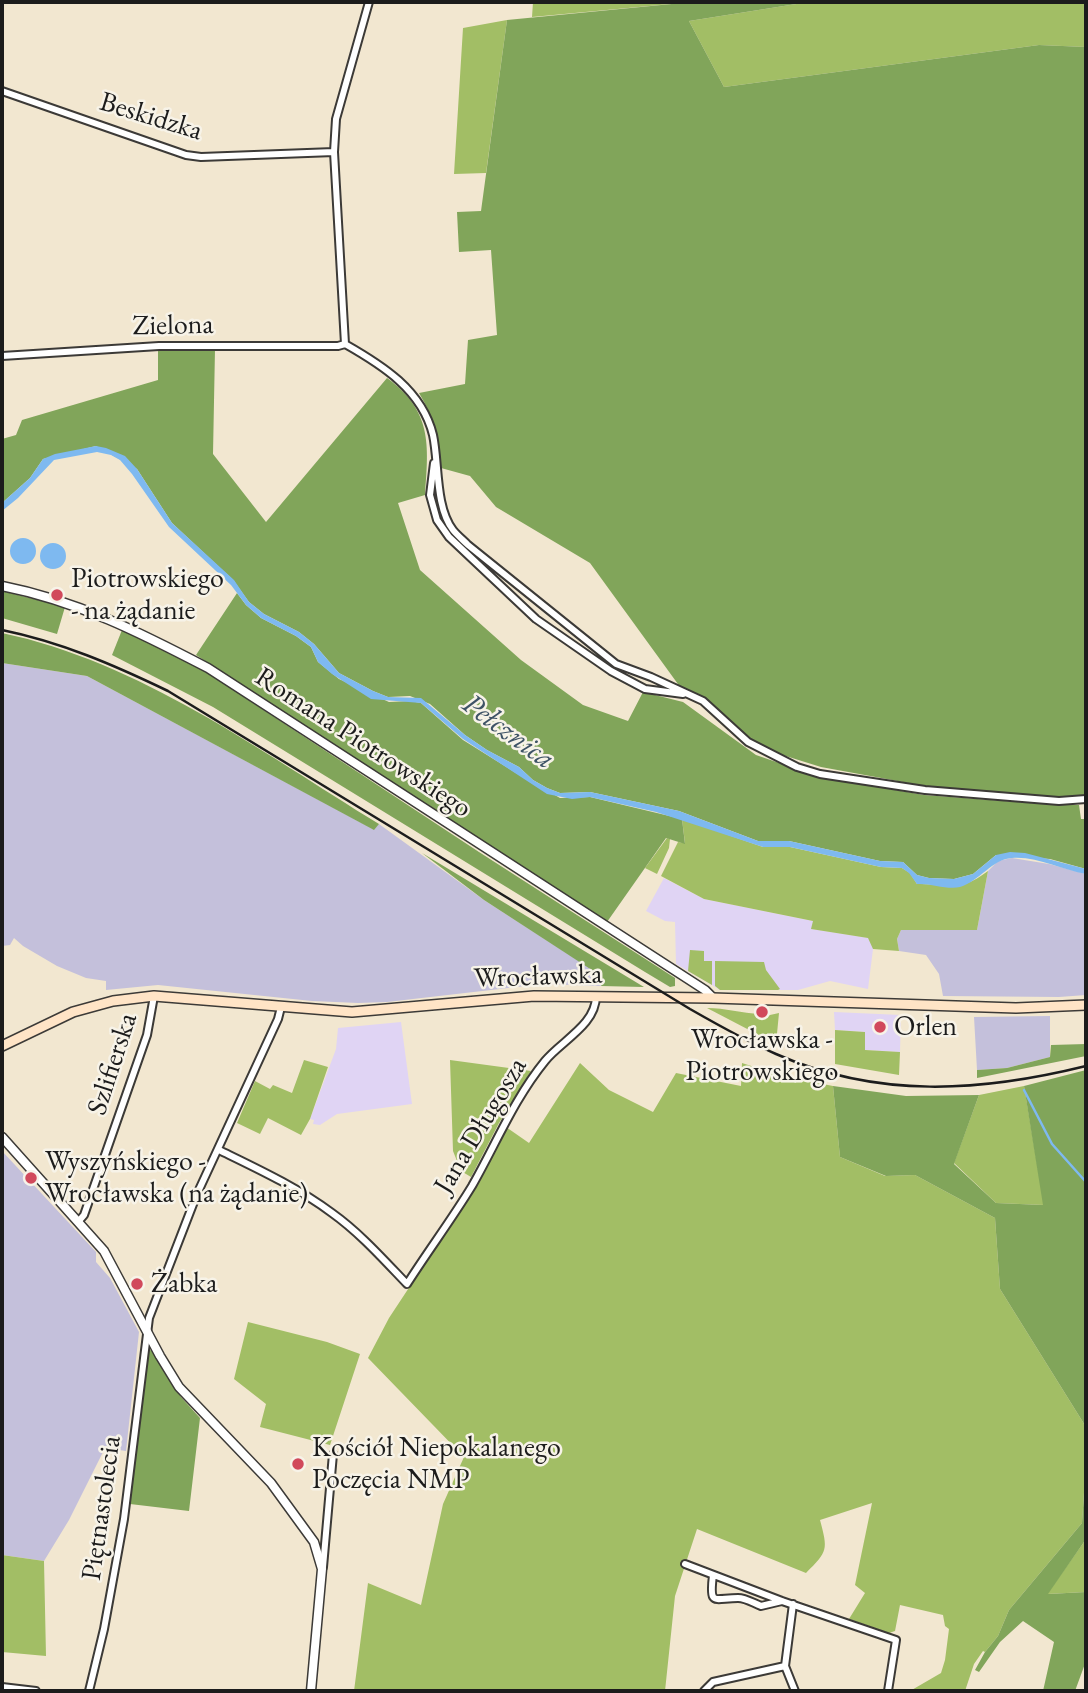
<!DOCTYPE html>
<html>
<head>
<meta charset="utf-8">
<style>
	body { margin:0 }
	#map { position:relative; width:1088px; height:1693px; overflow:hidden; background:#f2e7d0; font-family:"EB Garamond",serif }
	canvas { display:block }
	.frame { position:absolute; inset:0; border:4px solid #1c1c1c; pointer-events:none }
</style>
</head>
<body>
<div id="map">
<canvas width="1088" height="1693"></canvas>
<div class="frame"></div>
</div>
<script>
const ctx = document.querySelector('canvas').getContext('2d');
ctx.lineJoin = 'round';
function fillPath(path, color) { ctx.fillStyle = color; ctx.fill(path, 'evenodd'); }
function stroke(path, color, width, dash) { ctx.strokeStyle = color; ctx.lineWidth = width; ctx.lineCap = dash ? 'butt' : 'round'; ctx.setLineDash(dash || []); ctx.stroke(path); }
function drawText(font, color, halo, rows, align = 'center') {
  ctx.font = font + ' "EB Garamond",serif'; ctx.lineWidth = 5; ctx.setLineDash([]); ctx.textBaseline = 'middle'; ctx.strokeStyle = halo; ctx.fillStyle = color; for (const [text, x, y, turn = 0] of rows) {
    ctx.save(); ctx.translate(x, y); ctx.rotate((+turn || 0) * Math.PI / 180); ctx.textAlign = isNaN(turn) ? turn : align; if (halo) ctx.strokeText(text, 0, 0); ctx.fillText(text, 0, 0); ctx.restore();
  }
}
const built = new Path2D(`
	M664 878 704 899 813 921 812 929 869 938 873 949 868 989 830 981 798 990H720L712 985 676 964 675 922 665 921 646 911Z
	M834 1012 901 1015 900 1052 865 1050V1032L835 1030Z
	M401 1022 412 1104 337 1114 320 1125 313 1124 314 1120 310 1119 336 1049 338 1028Z`);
const industrial = new Path2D(`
	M2 663 87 676 373 829 379 824 484 900 602 976 601 986 543 984 387 1002 358 1003 312 1001 158 985 106 990V981L86 978 57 966 23 946 14 938 10 945 2 946Z
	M1012 858 1049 864 1086 874V995L1059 997 943 996 939 974 926 955 899 951 897 939 901 930H977L988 871 998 861Z
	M1050 1016V1057L1007 1068 977 1070 974 1017Z
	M2 1151 96 1252V1262L110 1278 139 1332 126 1451 105 1448 69 1520 44 1561 2 1555Z`);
const green = new Path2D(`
	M533 2H692L532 17Z
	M809 2H1086V47L1039 45 724 87 689 21Z
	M507 20 486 173 454 174 463 28Z
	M682 819 763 847H790L881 867 902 868 910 873 917 884C949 884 959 893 988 871L977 930H901L897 939 899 951 873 949 868 938 811 929 813 921 704 899 661 876 678 842 685 843Z
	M667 838 670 839 669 848 657 874 645 868Z
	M690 950 704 951V961H712V985L688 971Z
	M715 961 764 962 766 970 780 989 778 990H720L715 986Z
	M707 1008C725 1008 742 1013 760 1014L761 1017 779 1013 776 1044Z
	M835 1030 865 1032V1050L900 1052 899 1075 835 1064Z
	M304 1060 328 1067 310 1119 301 1135 268 1118 260 1134 237 1123 255 1081 270 1089 273 1085 292 1093Z
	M450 1060 531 1071 499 1123 471 1177 461 1171 453 1151Z
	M580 1063 609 1090 653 1112 676 1073 741 1086 742 1063 782 1076 833 1086 840 1157 885 1176 915 1175 995 1218 1000 1289 1086 1427V1462L1082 1523 1009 1610 998 1636 985 1652 983 1651 974 1664 965 1691H910L941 1673 945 1660 949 1629 945 1626 943 1615 900 1605 895 1631 889 1633 849 1619 865 1593 855 1585 872 1503 820 1520C828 1550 828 1551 806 1573L697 1529 675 1596 665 1691H354L368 1583 421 1605 443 1504 464 1457 368 1358 389 1318 476 1186 506 1127 529 1143Z
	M1024 1086 1044 1205 996 1203 954 1163 979 1095Z
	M248 1322 327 1342 360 1354 330 1445 260 1427 266 1404 234 1379Z
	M1084 1542 1086 1543V1592L1047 1594Z
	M2 1555 44 1561 46 1656 2 1652Z`);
const forest = new Path2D(`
	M692 2H809L689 21 724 87 1039 45 1086 47V795L1058 797 925 786 821 767 760 748 683 691 590 563 496 507 470 476 441 468C439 438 435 420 419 393L465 384 468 340 497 335 491 250 459 252 457 212 481 211 507 20Z
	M158 349H215L213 454 266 522 387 378C432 411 429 444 425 495L398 503 420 570 521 660 583 705 628 721 643 692 683 702 756 755 820 777 924 795 1057 805H1079L1081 819H1086V869L1050 859 996 855 973 874 954 879 929 878 917 875 903 862 880 861 789 841H758L679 811 590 792 560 793 547 788 533 780 519 767 487 750 465 735 430 704 410 696 388 697 373 691 339 673 314 644 299 632 264 614 249 602 233 580 172 523 137 469 96 446 43 459 30 478 2 503V439L16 435 22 420 158 380Z
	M2 591 65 607 57 634 2 618Z
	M237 593 246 605 261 618 296 636 311 647 318 662 339 679 389 702 410 701 421 703 463 740 516 773 560 798 590 797 682 819 685 844 666 838 607 922 196 655Z
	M122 630 206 672 479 852 675 978V986L670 987 645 972 213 707 112 655Z
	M2 633C140 662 260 751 379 824L374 830 87 676 2 663Z
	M422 853 644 987 601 986V976L484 900Z
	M1086 1044V1056L977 1078V1070L1007 1068 1050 1057 1051 1045Z
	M1086 1070V1427L1000 1289 995 1218 915 1175 886 1176 840 1157 833 1086 906 1096 979 1095 954 1164 996 1203 1043 1205 1024 1086Z
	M148 1348 154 1353 181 1397 200 1418 189 1511 130 1504Z
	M1086 1462V1543L1084 1542 1048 1594 1086 1592V1661L1075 1691H1043L1054 1642 1023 1621 1000 1642 979 1672 975 1670 985 1652 998 1636 1009 1610 1082 1523Z`);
const water = new Path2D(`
	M96 446 106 448 125 456 137 469 172 523 234 580 249 602 264 614 299 632 314 644 339 673 373 691 388 697 421 698 465 735 487 750 519 767 533 780 547 788 560 793 590 792 679 811 758 841H789L880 861 903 862 917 875 929 878 954 879 973 874 996 855 1010 852 1025 853 1086 869V874C1062 870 1037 856 1012 858 992 859 980 881 960 887 947 890 931 883 917 884L909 873 902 868 881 867 790 847H763L656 812 590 797 572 799 547 794 463 739 421 703 371 699 332 674 318 662 311 647 296 636 261 618 246 605 231 585 169 527 132 474 120 460 111 455 97 452 54 460 18 498 2 511V503L30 478 43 459 55 454Z
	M10 551a13 13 0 1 1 26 0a13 13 0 1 1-26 0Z
	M40 556a13 13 0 1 1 26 0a13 13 0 1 1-26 0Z`);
const stream = new Path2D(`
	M1024 1090 1052 1144 1086 1182`);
const minor = new Path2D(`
	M2 91 186 155 201 157 334 152
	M345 344C382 365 422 390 433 435 439 462 435 507 453 530 457 535 463 540 468 545L616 664 651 677 703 701 748 742 797 767 820 774 925 790 1059 801 1086 799
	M345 344 334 152 336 119 369 2
	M2 356 159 346H338L345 344
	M434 463 430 495 437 520 449 537 536 619 611 671 645 689 683 694
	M219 1150C258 1169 297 1187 332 1213 360 1233 383 1259 407 1284 428 1251 452 1219 472 1186 496 1144 514 1099 545 1061 561 1041 596 1025 596 996
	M78 1222 84 1215 147 1035 154 996
	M685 1564 782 1601 896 1640 888 1691
	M323 1567 333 1454
	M713 1575C709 1607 714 1598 738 1598 746 1598 753 1603 761 1606L782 1601
	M793 1604 785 1666 795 1691
	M2 1687 36 1691
	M89 1691 104 1629 124 1519 149 1318 197 1194 278 1019 281 1007
	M704 1691 713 1682 785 1666`);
const tertiary = new Path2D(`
	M2 586C78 601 141 633 208 668L705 990 713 998
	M2 1137 104 1251 160 1356 179 1387 271 1483 314 1542 322 1569 311 1691`);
const secondary = new Path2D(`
	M2 1046 73 1012 113 1001 154 996 352 1012 534 996 713 998 1016 1008 1086 1005`);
const rail = new Path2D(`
	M2 630C61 642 114 665 168 691L690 1009C718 1025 746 1041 776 1054 878 1099 981 1092 1086 1066`);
const markers = [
	[57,595,7,"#d1495b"],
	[762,1012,7,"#d1495b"],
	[880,1027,7,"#d1495b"],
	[31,1178,7,"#d1495b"],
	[137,1284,7,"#d1495b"],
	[298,1464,7,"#d1495b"]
];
const streetNames = [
	["Beskidzka",151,117,17],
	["Zielona",173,326,-1],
	["Romana Piotrowskiego",363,743,33],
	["Wrocławska",538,977,-2],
	["Szlifierska",113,1064,-72],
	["Jana Długosza",481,1126,-59],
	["Piętnastolecia",102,1508,-82]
];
const poiNames = [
	["Piotrowskiego",71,579],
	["- na żądanie",71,611],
	["Orlen",894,1027],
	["Wrocławska -",762,1040,"center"],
	["Piotrowskiego",762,1072,"center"],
	["Wyszyńskiego -",45,1162],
	["Wrocławska (na żądanie)",45,1194],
	["Żabka",151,1284],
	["Kościół Niepokalanego",312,1448],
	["Poczęcia NMP",312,1480]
];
const waterNames = [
	["Pełcznica",508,732,36]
];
fillPath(built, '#e0d4f4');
fillPath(industrial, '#c4c0db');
fillPath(green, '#a2be65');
fillPath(forest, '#81a55a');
fillPath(water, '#7eb9f0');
stroke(stream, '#7eb9f0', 2.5);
stroke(minor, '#3c3a37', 10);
stroke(tertiary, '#3c3a37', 11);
stroke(secondary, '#3c3a37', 12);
stroke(minor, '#fff', 6);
stroke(tertiary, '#fff', 8);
stroke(secondary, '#ffe4c6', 9);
stroke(rail, '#1c1c1c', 2.5);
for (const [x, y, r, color] of markers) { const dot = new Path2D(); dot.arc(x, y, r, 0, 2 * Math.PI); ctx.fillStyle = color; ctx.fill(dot); stroke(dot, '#f7f3e8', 2.5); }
drawText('28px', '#1c1c1c', '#f7f3e8', streetNames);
drawText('28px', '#1c1c1c', '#f7f3e8', poiNames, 'left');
drawText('italic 30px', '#3e5366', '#f7f3e8', waterNames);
</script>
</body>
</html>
